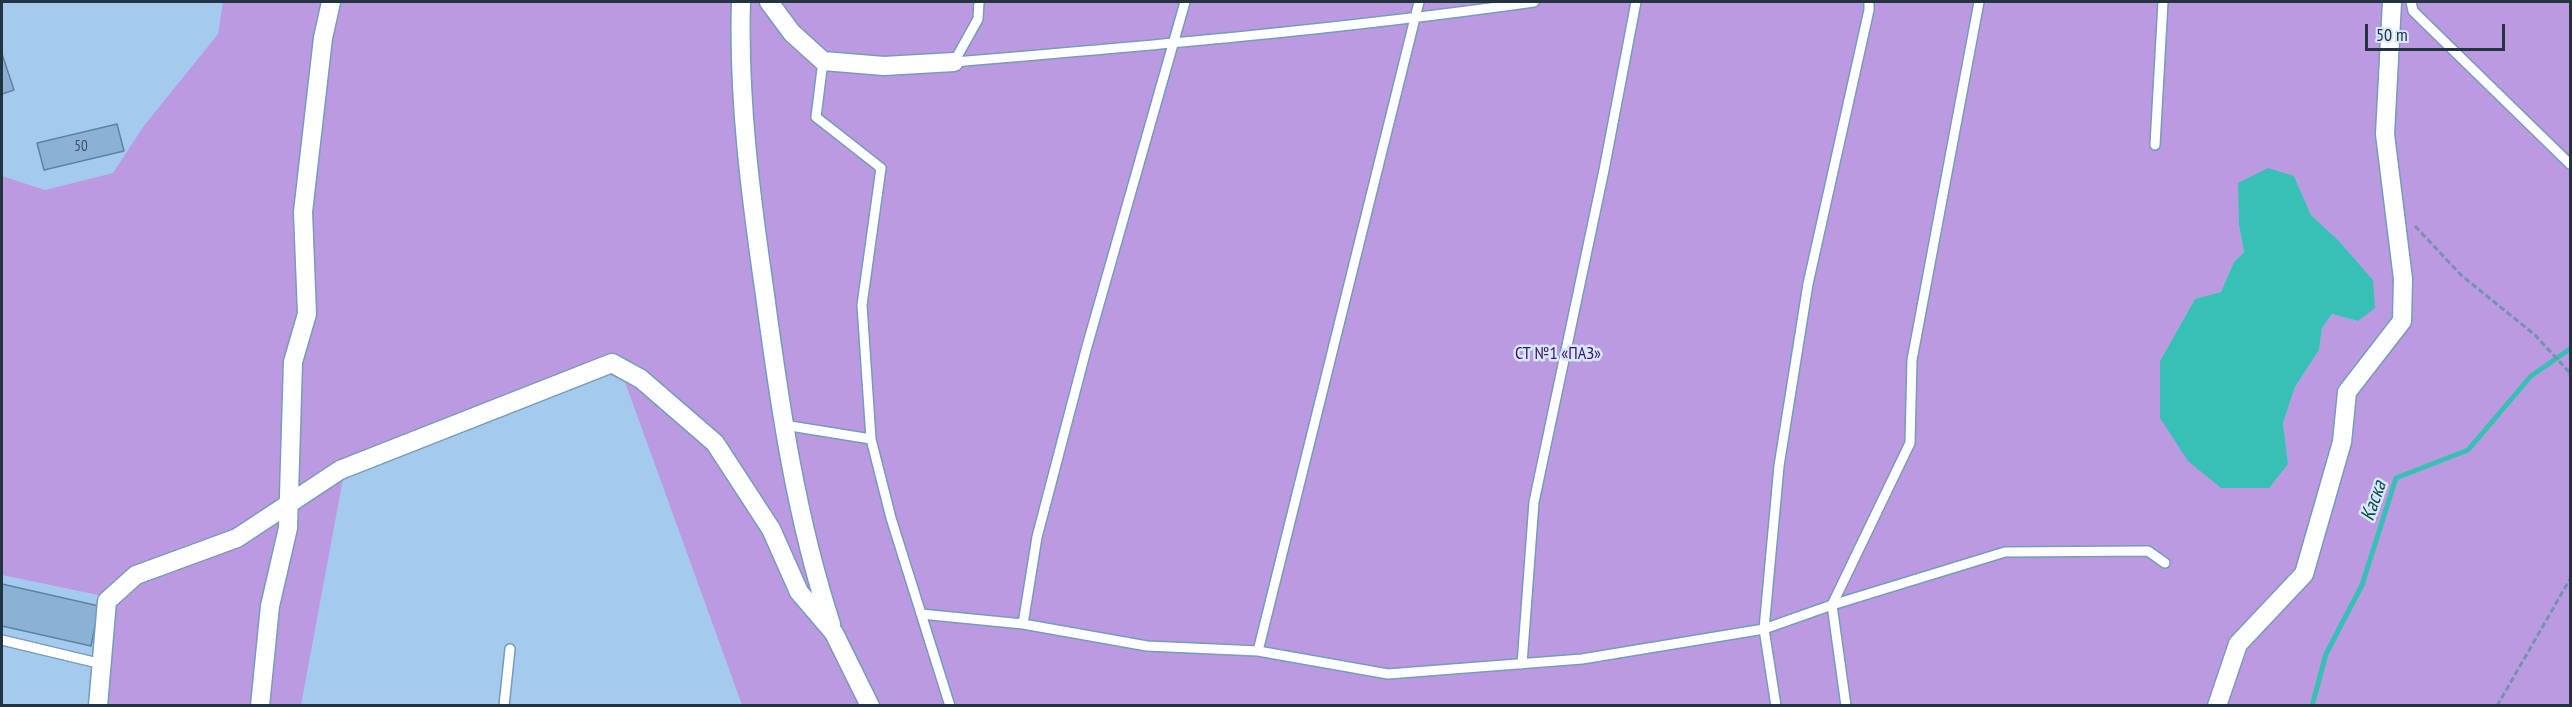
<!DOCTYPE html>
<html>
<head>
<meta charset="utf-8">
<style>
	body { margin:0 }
	#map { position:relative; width:2572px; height:707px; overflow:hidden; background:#a4cbee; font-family:"PT Sans Narrow",sans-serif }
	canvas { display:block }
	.frame { position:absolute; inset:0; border:3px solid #233340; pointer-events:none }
	.scale { position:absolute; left:2365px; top:24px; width:140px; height:27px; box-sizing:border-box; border:3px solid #233340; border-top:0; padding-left:8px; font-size:18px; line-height:21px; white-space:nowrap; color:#233340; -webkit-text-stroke:4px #d5e9fb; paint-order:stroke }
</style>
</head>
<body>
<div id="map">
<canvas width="2572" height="707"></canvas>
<div class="frame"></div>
<div class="scale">50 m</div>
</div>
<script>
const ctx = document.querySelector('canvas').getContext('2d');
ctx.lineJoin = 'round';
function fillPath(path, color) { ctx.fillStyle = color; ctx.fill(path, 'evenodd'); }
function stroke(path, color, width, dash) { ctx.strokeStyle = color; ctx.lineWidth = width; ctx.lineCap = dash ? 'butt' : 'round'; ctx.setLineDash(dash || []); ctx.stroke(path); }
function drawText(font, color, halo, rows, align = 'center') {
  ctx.font = font + ' "PT Sans Narrow",sans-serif'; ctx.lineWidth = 5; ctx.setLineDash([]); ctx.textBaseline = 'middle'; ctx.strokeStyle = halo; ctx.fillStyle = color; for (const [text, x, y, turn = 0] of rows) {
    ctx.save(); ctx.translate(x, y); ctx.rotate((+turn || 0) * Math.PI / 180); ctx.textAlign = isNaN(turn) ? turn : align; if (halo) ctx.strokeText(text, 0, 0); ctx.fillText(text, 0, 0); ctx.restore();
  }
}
const green = new Path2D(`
	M223 2H2570V705H742L625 382 608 374 343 479 301 705H90L103 596 2 575V176L45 190 113 173 143 127 218 34ZM2294 176 2311 215 2339 241 2373 280 2358 321 2332 314 2322 328 2319 350 2295 387 2283 423 2288 464 2161 388 2160 361 2195 299 2221 292 2234 262 2244 252 2239 225Z`);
const water = new Path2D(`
	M2268 168 2294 176 2311 215 2339 241 2373 280 2375 308 2358 321 2332 314 2322 328 2319 350 2295 387 2283 423 2288 464 2269 488H2221L2188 461 2160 418V361L2195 299 2221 292 2234 262 2244 252 2239 225 2238 183Z`);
const stream = new Path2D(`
	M2312 706 2326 654 2362 585 2396 478 2468 450 2531 376 2570 349`);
const building = new Path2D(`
	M2 54 14 90 2 94Z
	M117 124 124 151 44 170 37 143Z
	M2 584 99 606 91 646 2 626Z`);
const path = new Path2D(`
	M2415 226 2461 275 2535 335 2570 373
	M2497 706 2570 579`);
const lane = new Path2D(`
	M2411 2 2413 11 2570 164
	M823 61 816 117 881 168 862 305 871 439 891 518 950 706
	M954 62C1148 46 1341 29 1534 2
	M954 62 978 19 979 2
	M2155 145 2163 2
	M784 425 871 439
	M921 614 1023 624 1147 646 1258 651 1388 674 1582 659 1764 629 1832 605 2005 552 2148 551 2165 563
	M1023 624 1037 537 1086 350 1185 2
	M2 640 102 664
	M1258 651 1419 2
	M1522 664 1534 502 1604 170 1636 2
	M504 706 510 649
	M1776 706 1764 629 1779 466 1808 284 1869 10V2
	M1846 706 1832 605 1910 443 1912 360 1979 2`);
const street = new Path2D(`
	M741 2C738 100 751 198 765 295 780 407 796 517 831 624
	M769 2 792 33 823 61 884 66 954 62
	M98 706 107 601 136 575 237 538 340 470 612 363 641 379 715 443 771 529 799 592 834 633 870 706
	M260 706 270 606 288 528 293 362 307 314 303 212 323 38 331 2
	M2217 706 2238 644 2304 574 2342 442 2347 392 2402 321 2403 279 2385 134 2392 2`);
const numberNames = [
	["50",81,147]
];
const parkNames = [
	["СТ №1 «ПАЗ»",1558,354]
];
const waterNames = [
	["Каска",2374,501,-71]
];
fillPath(green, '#bc9ae2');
fillPath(water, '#38c0b4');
stroke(stream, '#38c0b4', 5);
fillPath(building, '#8bb1d4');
stroke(building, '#5e83a4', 1.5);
stroke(lane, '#759bbd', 12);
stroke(street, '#759bbd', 21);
stroke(path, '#7493ae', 3, [6, 3]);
stroke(lane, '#fff', 9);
stroke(street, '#fff', 18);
drawText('15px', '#3d5265', null, numberNames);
drawText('18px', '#45106b', '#d5e9fb', parkNames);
drawText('italic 20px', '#0f4944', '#d5e9fb', waterNames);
</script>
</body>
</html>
